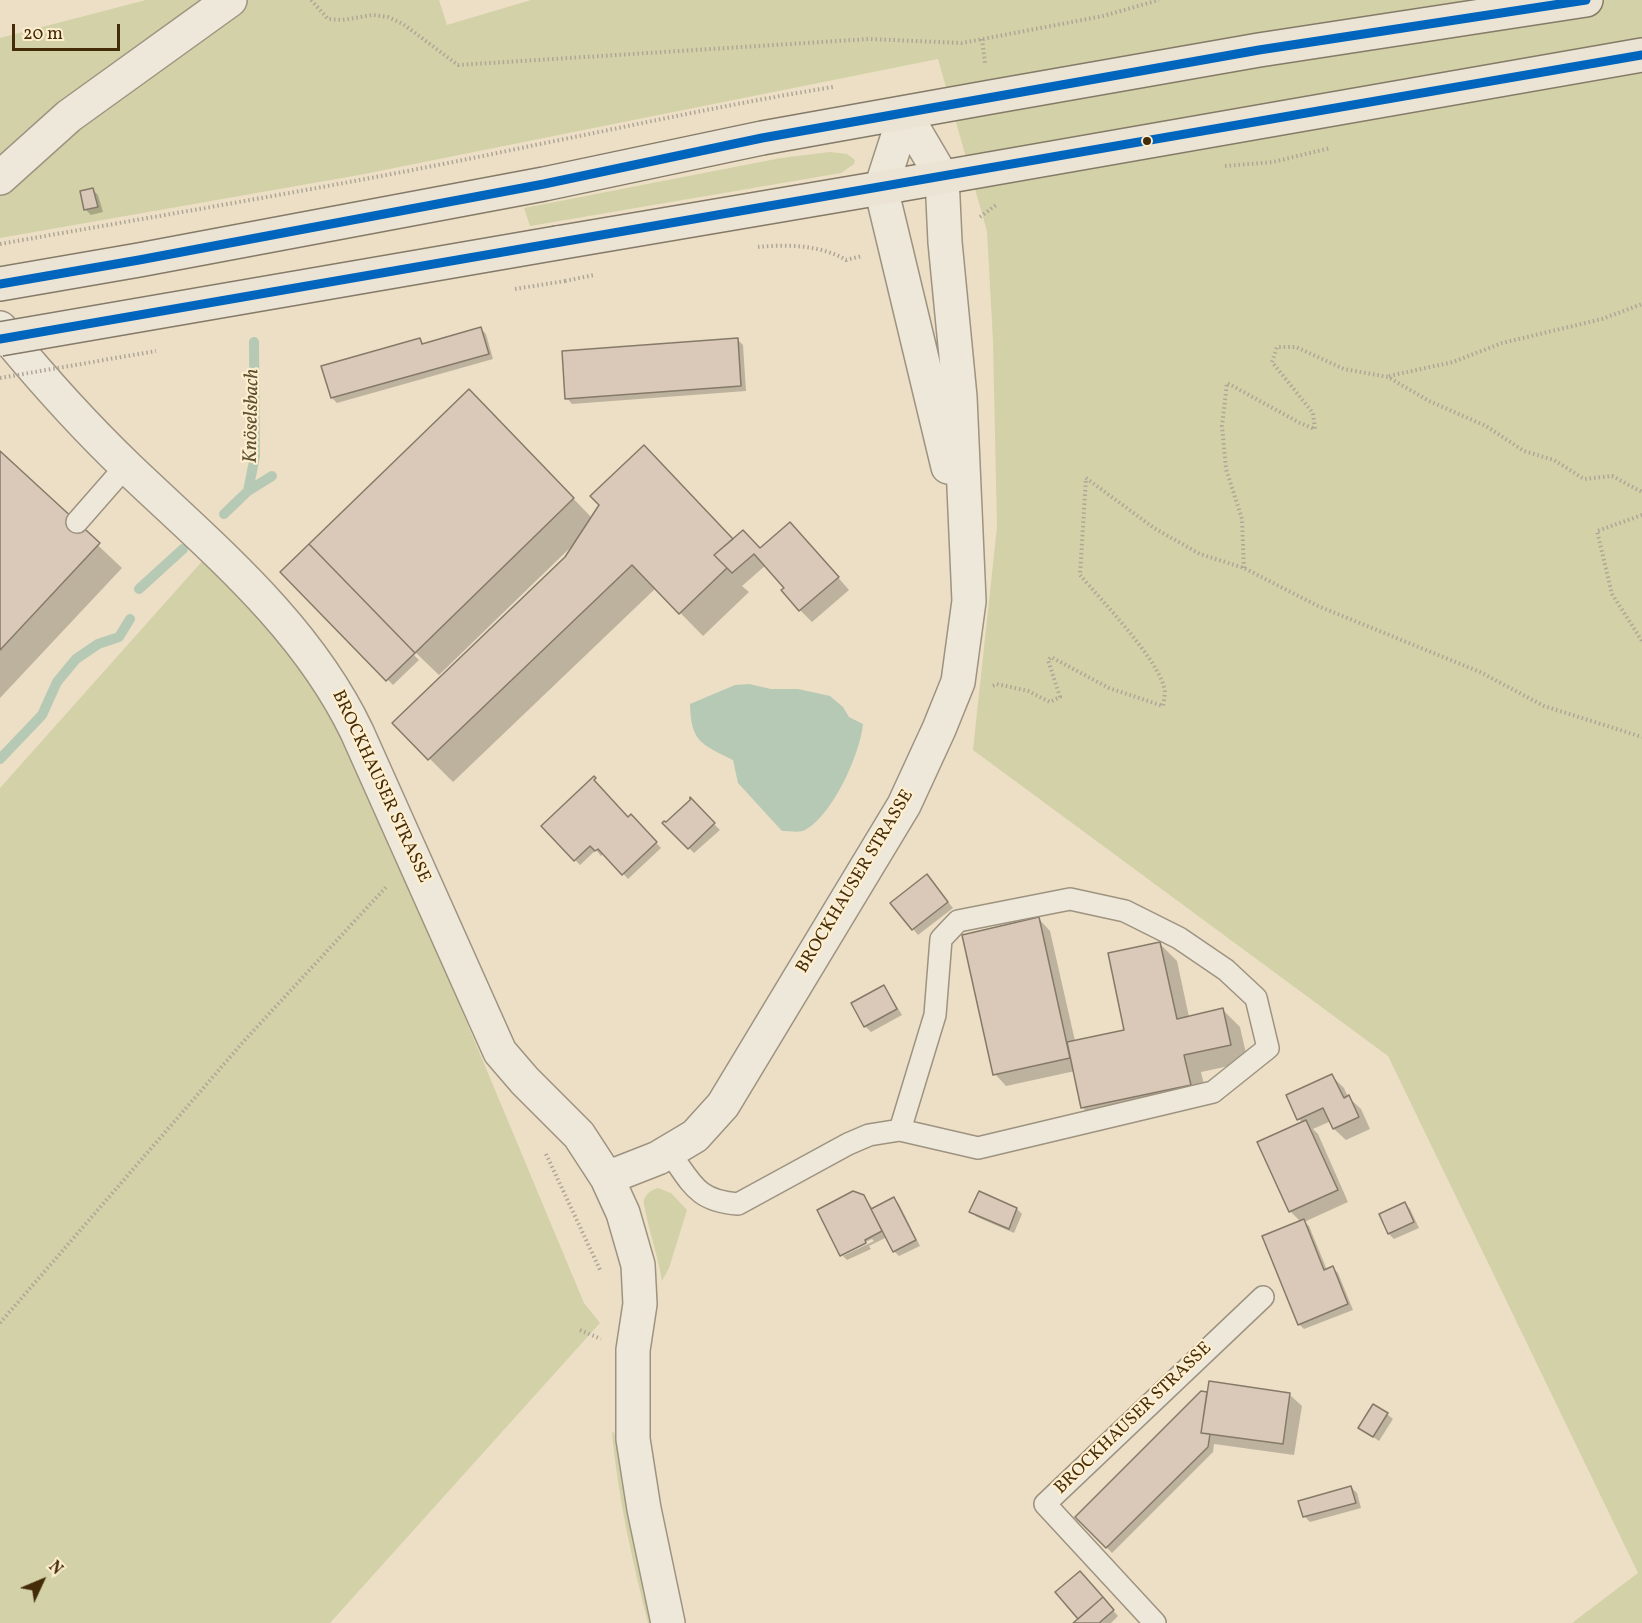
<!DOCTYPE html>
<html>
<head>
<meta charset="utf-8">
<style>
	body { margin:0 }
	#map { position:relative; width:1642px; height:1623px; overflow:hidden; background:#ecdfc5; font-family:Vollkorn,serif }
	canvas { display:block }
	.north { position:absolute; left:12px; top:1551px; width:60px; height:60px; -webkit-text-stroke:4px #feeece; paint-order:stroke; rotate:46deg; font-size:16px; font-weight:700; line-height:24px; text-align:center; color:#442c09 }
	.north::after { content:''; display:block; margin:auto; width:21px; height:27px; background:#442c09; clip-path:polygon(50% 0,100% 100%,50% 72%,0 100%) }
	.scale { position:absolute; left:12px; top:24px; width:108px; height:27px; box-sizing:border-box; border:3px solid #442c09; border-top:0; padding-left:8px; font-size:18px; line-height:21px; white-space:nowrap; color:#442c09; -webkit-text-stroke:4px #feeece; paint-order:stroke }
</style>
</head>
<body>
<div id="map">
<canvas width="1642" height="1623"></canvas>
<div class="north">N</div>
<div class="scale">20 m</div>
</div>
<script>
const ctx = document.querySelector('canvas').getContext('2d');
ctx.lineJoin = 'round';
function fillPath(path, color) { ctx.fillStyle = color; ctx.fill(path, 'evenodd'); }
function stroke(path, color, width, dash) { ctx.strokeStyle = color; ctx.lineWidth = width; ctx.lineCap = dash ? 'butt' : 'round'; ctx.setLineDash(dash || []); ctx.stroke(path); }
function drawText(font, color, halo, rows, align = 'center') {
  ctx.font = font + ' Vollkorn,serif'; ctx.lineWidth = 4.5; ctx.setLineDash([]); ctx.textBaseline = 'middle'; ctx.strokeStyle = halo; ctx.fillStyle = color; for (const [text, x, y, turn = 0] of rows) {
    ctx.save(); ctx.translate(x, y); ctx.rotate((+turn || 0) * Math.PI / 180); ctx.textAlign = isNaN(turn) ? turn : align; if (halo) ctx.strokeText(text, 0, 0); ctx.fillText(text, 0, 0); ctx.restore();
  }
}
const green = new Path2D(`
	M146 0H439L447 25 531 0H1642V1623H1572L1638 1573 1388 1056 973 750 997 527 993 341 987 231 938 59 359 175 0 238V38Z
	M830 152 847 154 855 160 854 164 841 173 530 226 524 208 781 158Z
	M205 558 333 702 584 1303 600 1323 330 1623H0V788Z
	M658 1188 671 1193 687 1210 669 1268 662 1281C661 1266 642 1207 644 1200 646 1193 652 1190 658 1188Z
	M614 1432 638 1564 653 1623H648C632 1560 618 1497 612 1433Z`);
const water = new Path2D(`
	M749 684 771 689H798L830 696 843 707 849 717 863 724C860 754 833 815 805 830 800 833 789 831 782 831L738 783 733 760C701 744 691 742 690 704L735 685Z`);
const shadow = new Path2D(`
	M93 190 98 195 103 212 91 215 86 210Z
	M481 329 486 334 493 359 337 403 332 398 420 340 425 345Z
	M738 340 743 345 746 391 572 404 567 398Z
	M492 414 592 518 734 540 761 550 802 536 849 590 812 622 800 610 786 589 766 565 742 586 749 592 703 636 656 588 453 782 394 723 566 558 573 545 439 675 416 653 414 655 419 660 393 685 282 572Z
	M0 453 122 568 0 698Z
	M691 801 720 830 694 853 666 825Z
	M631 816 661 848 628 879 604 853 601 856 596 850 580 865 543 826 628 818Z
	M932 882 953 908 918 935 892 903Z
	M1039 919 1050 931 1075 1041 1126 1031 1160 944 1177 961 1189 1017 1222 1009 1240 1027 1248 1062 1201 1072 1208 1102 1100 1126 1083 1108 1075 1071 1006 1086 995 1074Z
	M884 987 889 993 902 1015 871 1032 865 1026Z
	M1332 1076 1344 1088 1348 1097 1361 1109 1370 1129 1346 1140 1334 1129 1331 1121 1313 1129 1318 1134 1348 1202 1304 1222 1309 1226 1327 1270 1333 1268 1338 1273 1353 1310 1304 1329 1299 1324 1301 1222 1290 1211 1303 1123 1299 1119Z
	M864 1196 873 1209 894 1199 899 1204 920 1246 899 1256 894 1251 887 1237 869 1246 871 1249 847 1260 843 1256 874 1241 872 1239 841 1254Z
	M1405 1203 1410 1209 1419 1228 1394 1239 1389 1234Z
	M1017 1209 1022 1214 1014 1233 977 1217 971 1212Z
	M1210 1384 1290 1395 1302 1406 1294 1455 1214 1444 1213 1452 1112 1553 1077 1517 1202 1393 1208 1394Z
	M1387 1414 1393 1419 1379 1441 1360 1428Z
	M1351 1487 1357 1493 1361 1508 1310 1522 1304 1516Z
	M1085 1579 1118 1616 1111 1623H1075L1080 1619Z`);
const stream = new Path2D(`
	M248 491 272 476
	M224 514 248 491 255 456 254 342
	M139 589 183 549
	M0 759 42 715 57 682 76 659 98 644 119 637 130 619`);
const building = new Path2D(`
	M93 188 98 207 84 210 80 191Z
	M481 327 489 354 331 398 321 366 420 338 422 344Z
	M738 338 741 386 565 399 562 351Z
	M469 389 574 498 415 653 309 544Z
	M644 445 733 539 714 555 727 568 679 614 632 565 428 760 392 723 565 557 599 505 590 496Z
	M0 451 100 543 0 650Z
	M790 522 839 577 799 611 781 590 784 588 754 554 732 573 714 555 743 530 760 548Z
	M309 544 415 653 386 681 280 572Z
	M594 776 596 778 594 780 628 817 631 814 657 842 622 875 598 849 595 851 590 846 574 861 541 826Z
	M690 797 715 823 688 849 662 823 664 821 666 822 690 800Z
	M927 874 948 902 912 930 890 903Z
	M1039 917 1070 1058 993 1075 962 935Z
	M1160 942 1177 1019 1223 1008 1231 1045 1184 1055 1191 1085 1081 1108 1067 1042 1124 1030 1108 953Z
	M884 985 897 1009 864 1027 851 1003Z
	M1332 1074 1344 1098 1349 1095 1359 1117 1333 1129 1323 1108 1297 1120 1286 1095Z
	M1306 1120 1338 1190 1289 1212 1257 1142Z
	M853 1191 864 1195 882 1231 865 1240 866 1243 840 1256 817 1210Z
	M979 1191 1017 1208 1009 1229 969 1212Z
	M894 1197 916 1240 893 1252 871 1209Z
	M1405 1202 1414 1222 1388 1234 1379 1214Z
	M1304 1219 1324 1270 1333 1266 1348 1304 1298 1325 1262 1236Z
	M1209 1381 1290 1393 1283 1444 1201 1433Z
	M1201 1391 1207 1392 1201 1433 1210 1434 1208 1447 1106 1548 1075 1517Z
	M1373 1404 1388 1413 1373 1437 1358 1428Z
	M1351 1486 1356 1503 1303 1517 1298 1501Z
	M1080 1571 1103 1597 1078 1619 1055 1592Z
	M1103 1597 1114 1610 1099 1623H1073Z`);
const path = new Path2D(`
	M311 0 328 19 342 20 373 15 388 17 403 24 458 65 869 39 962 43 1103 16 1159 0
	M982 39 985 63
	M1225 166 1273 162 1330 148
	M980 217 996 205
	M0 244C179 212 358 183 535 145 635 125 733 103 833 87
	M758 247C787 244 821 245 846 260L862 256
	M565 281 594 275
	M1389 376 1453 362 1502 343 1602 319 1642 304
	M1086 478 1154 528 1200 554 1244 568 1318 606 1480 672 1544 706 1642 737
	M1642 515 1597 531 1612 594 1642 641
	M1244 568 1242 519 1226 469 1222 426 1227 383 1300 423 1315 429 1313 413 1272 362 1277 347H1296L1344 369 1388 377 1429 401 1486 426 1524 451 1554 460 1584 479 1612 476 1642 492
	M993 686 997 684 1028 691 1050 702 1060 697 1048 660 1051 657 1109 688 1163 706C1164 700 1166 693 1164 687 1156 657 1102 601 1080 575L1086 478
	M546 1154 601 1272
	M0 1323 244 1041 387 886
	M580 1330 601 1339`);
const lane = new Path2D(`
	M77 522 126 466
	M669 1152C692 1183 696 1201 738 1204L848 1144 869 1135 900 1130 935 1015 941 939 958 921 1070 899 1125 911 1179 938 1226 970 1256 998 1268 1048 1213 1092 978 1148 900 1130
	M1155 1623 1045 1504 1263 1297`);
const street = new Path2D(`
	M905 114 881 188 948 467
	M0 178 69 116 230 0
	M0 328C40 377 83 425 129 469 213 549 306 625 357 732L500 1052 525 1081 579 1135 607 1178 623 1213 638 1265 640 1304 633 1350V1439L644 1509 668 1623
	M607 1178 658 1158 695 1136 723 1105 904 805 939 729 958 682 969 601 960 397 945 242 942 177 905 114`);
const primary = new Path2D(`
	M557 243 881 188 1642 55
	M0 284 139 260 544 184 762 138 991 97 1259 50 1586 0`);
const pathBridge = new Path2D(`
	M515 289 565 281
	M0 378 156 351`);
const primaryBridge = new Path2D(`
	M0 339 557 243`);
const bus1 = new Path2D(`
	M0 284 139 260 544 184 762 138 1259 50 1586 0
	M0 339 1642 55`);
const markers = [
	[1147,141,5,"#442c09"]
];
const streetNames = [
	["BROCKHAUSER STRASSE",380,787,65],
	["BROCKHAUSER STRASSE",856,882,-59],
	["BROCKHAUSER STRASSE",1134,1419,-44]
];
const waterNames = [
	["Knöselsbach",253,416,-89]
];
fillPath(green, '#d3d1a7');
fillPath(water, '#b6c9b4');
fillPath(shadow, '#0003');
stroke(stream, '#b6c9b4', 10);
fillPath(building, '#dac9b8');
stroke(building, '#857a68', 1.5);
stroke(lane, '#9e9380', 24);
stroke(street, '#9e9380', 36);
stroke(primary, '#857a68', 36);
stroke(path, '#aea698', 4, [1.5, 3]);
stroke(lane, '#eee8da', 21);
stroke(street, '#eee8da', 33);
stroke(primary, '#ebe3d4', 33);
stroke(primaryBridge, '#857a68', 36, []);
stroke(pathBridge, '#aea698', 4, [1.5, 3]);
stroke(primaryBridge, '#ebe3d4', 33);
stroke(bus1, '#0065bd', 9);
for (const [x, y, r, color] of markers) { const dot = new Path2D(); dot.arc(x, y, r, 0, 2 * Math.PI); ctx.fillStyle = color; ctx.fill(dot); stroke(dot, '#feeece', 2); }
drawText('18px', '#442c09', '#feeece', streetNames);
drawText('italic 20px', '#5b5132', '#feeece', waterNames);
</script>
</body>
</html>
